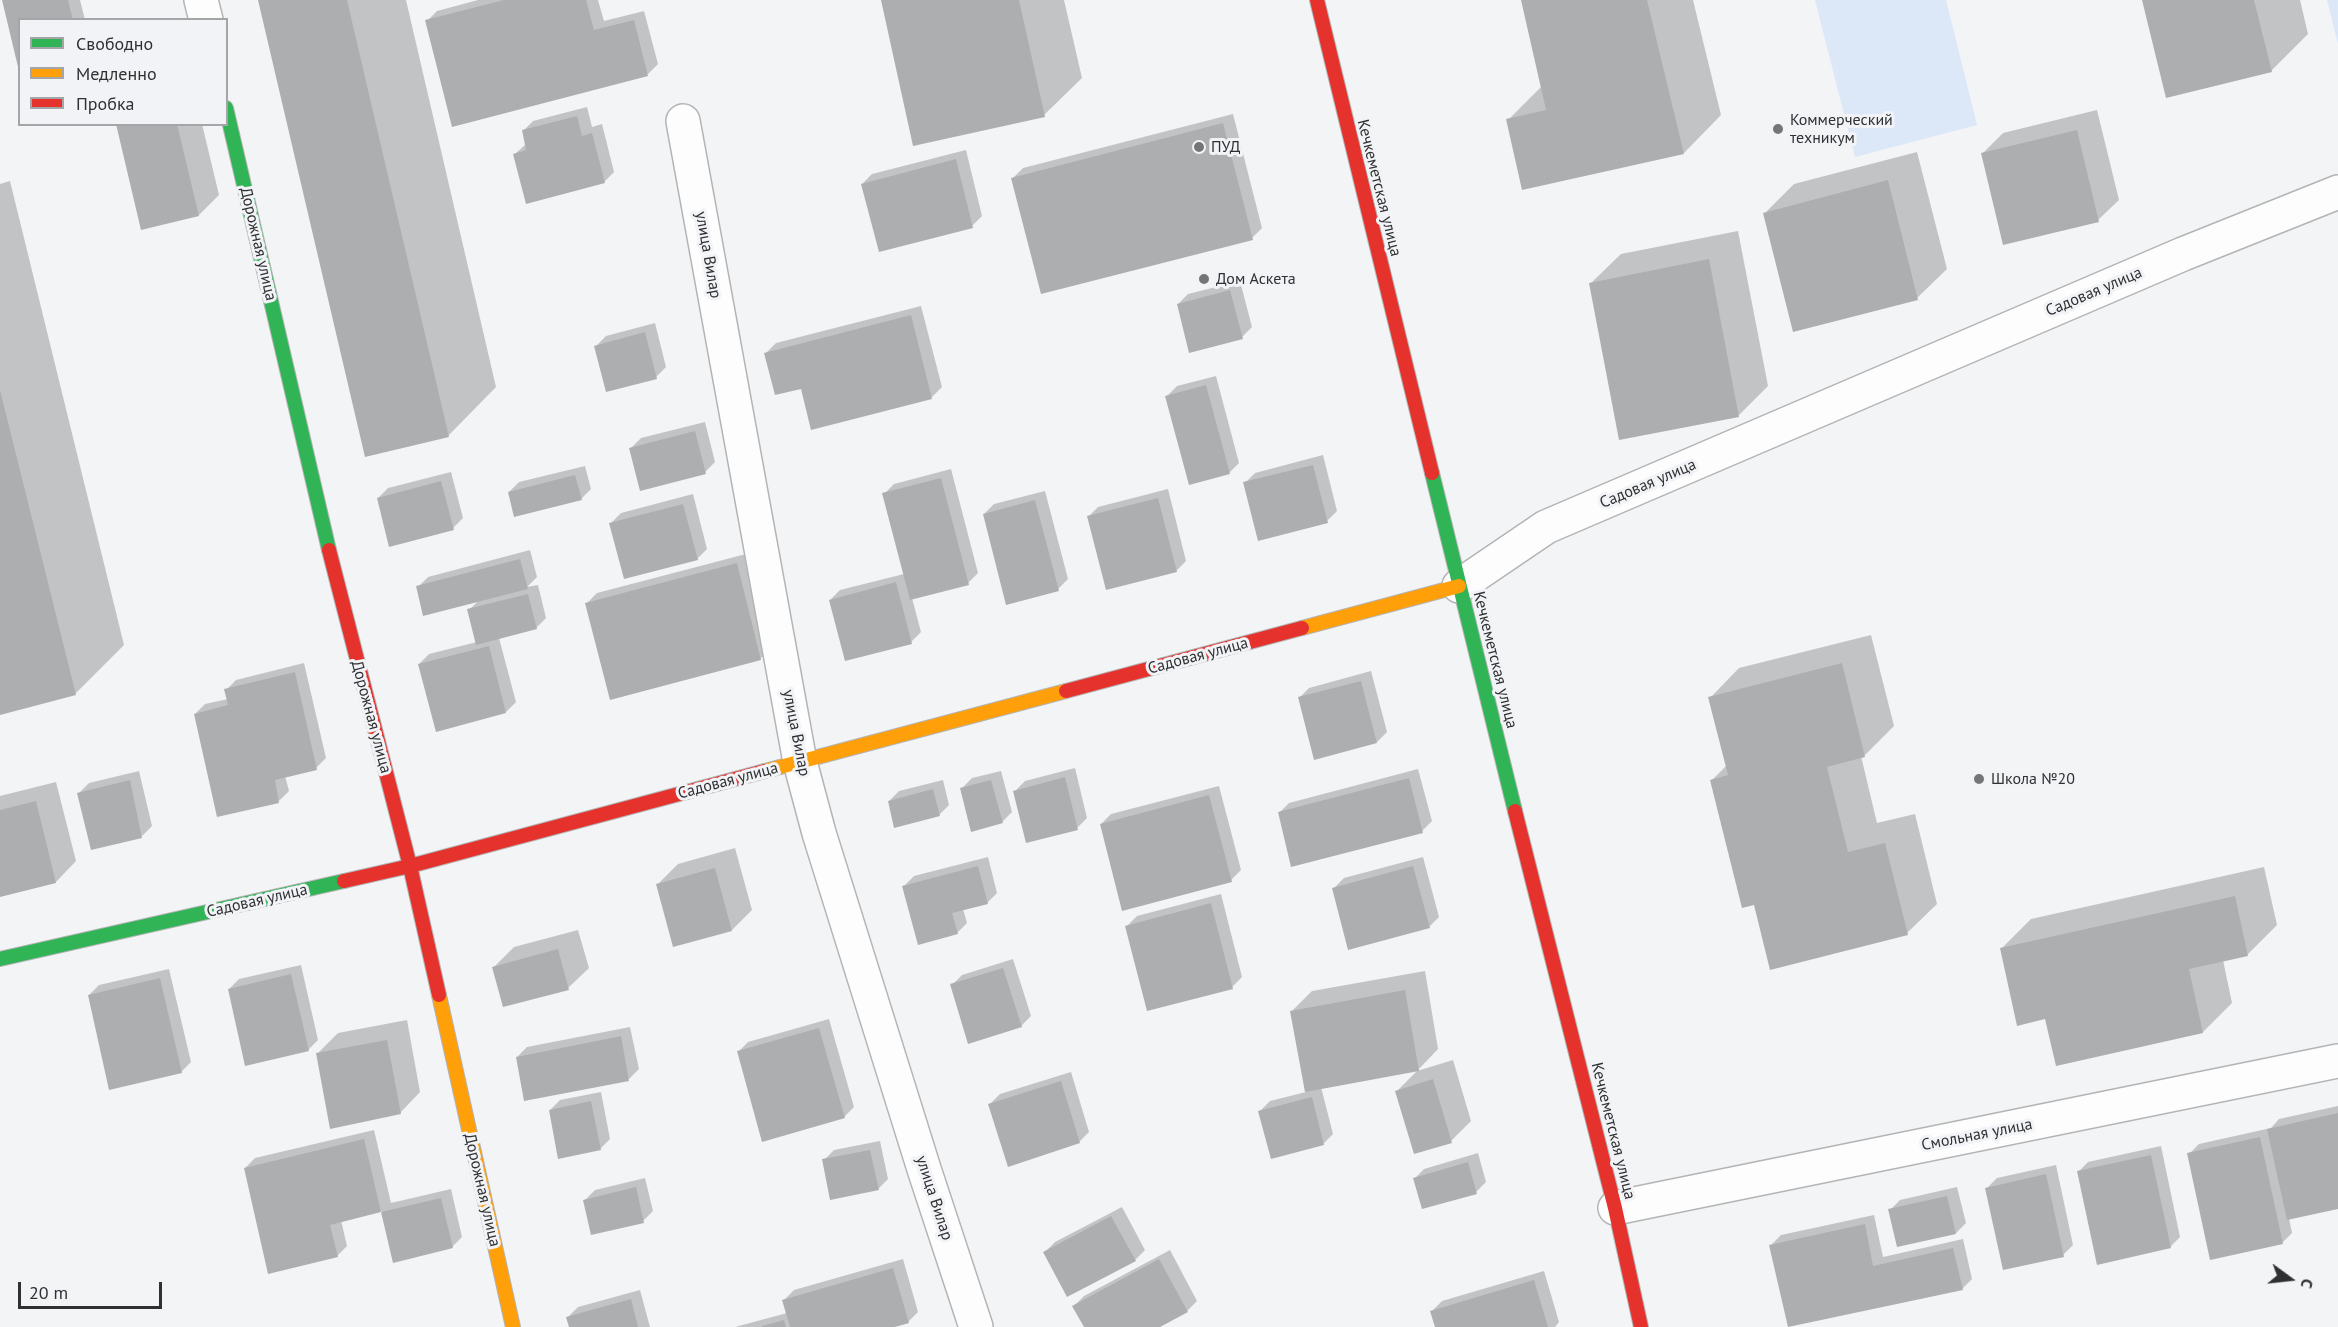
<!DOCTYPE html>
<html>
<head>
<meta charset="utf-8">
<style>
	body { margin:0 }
	#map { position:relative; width:2338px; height:1327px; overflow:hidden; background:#f3f4f5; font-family:"PT Sans",sans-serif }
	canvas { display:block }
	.legend { position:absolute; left:18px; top:18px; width:210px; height:108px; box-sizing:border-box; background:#f2f3f6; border:2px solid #a4a5a7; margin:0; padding:8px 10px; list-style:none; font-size:18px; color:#2f3031 }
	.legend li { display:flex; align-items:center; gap:12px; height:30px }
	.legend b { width:30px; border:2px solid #a4a5a7 }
	.north { position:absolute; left:2260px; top:1249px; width:60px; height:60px; -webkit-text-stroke:4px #f2f3f6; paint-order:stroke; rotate:105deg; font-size:16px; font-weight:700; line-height:24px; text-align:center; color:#2f3031 }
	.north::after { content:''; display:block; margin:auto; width:21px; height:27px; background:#2f3031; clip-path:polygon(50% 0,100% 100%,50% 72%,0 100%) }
	.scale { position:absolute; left:18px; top:1282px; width:144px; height:27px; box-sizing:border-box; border:3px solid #2f3031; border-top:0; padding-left:8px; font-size:18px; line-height:21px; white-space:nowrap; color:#2f3031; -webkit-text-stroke:4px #f2f3f6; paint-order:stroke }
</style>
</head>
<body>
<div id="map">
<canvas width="2338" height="1327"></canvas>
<ul class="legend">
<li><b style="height:8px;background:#30b455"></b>Свободно</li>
<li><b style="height:8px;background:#ff9f0a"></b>Медленно</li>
<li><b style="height:8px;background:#e5322d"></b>Пробка</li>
</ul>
<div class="north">С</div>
<div class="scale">20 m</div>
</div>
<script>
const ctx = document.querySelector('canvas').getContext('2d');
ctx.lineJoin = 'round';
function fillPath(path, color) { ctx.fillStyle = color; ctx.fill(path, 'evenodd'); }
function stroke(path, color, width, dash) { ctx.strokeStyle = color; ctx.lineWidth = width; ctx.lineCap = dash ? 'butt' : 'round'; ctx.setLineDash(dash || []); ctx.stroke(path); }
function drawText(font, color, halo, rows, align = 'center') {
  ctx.font = font + ' "PT Sans",sans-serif'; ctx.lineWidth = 6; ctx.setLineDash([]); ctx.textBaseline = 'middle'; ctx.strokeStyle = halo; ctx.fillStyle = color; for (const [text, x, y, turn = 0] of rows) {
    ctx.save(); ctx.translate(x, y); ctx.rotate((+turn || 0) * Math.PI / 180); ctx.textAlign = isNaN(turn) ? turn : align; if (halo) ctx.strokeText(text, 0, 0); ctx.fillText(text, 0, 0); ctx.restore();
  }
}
const green = new Path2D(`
	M1815 0H1946L1977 125 1855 157Z
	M2327 0H2338V44Z`);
const shadow = new Path2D(`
	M3 0H80L85 20H20V69Z
	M260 0H406L496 387 448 436Z
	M478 0H598L604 21 644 11 658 64 648 74 427 21 437 11Z
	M883 0H1064L1082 78 1044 115Z
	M1523 0H1693L1721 115 1684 153 1523 189 1508 120 1542 86Z
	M2143 0H2300L2308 34 2271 71Z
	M587 107 592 127 602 124 614 172 604 182 515 154 526 144 523 131 533 121Z
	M2097 110 2119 200 2098 220 1982 154 2003 133Z
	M1233 114 1262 228 1252 238 1013 178 1023 168Z
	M117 124H202L219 195 199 215Z
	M966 150 982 216 972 226 862 184 872 174Z
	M1917 152 1947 269 1917 298 1765 213 1794 184Z
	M10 181 124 645 75 694 0 713V184Z
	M1738 231 1768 386 1738 416 1591 283 1621 254Z
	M1240 281 1252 327 1242 337 1178 304 1188 294Z
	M921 306 942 387 932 397 812 428 802 387 766 353 776 343Z
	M655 323 666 367 656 377 596 346 606 336Z
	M1216 376 1239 463 1229 473 1167 396 1177 386Z
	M705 422 715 462 705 472 631 448 641 438Z
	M1323 455 1337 511 1327 521 1245 483 1255 473Z
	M585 466 591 489 581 499 509 492 519 482Z
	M951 469 978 573 968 583 912 598 921 632 911 642 830 600 840 590 904 574 884 494 894 484Z
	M451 472 463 518 453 528 378 498 388 488Z
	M1168 489 1186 561 1176 571 1088 517 1098 507Z
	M1045 491 1068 579 1058 589 984 514 994 504Z
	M693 494 707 549 697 559 611 523 621 513Z
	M530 550 537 577 527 587 538 585 546 618 536 628 499 638 516 702 506 712 419 664 429 654 477 642 469 610 479 600 418 587 428 577Z
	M746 554 770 649 760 659 587 603 597 593Z
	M1871 635 1894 726 1865 755 1861 756 1877 823 1915 814 1937 904 1907 933 1755 903 1712 780 1727 765 1710 698 1739 668Z
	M304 663 326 758 316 768 285 776 289 791 279 801 195 714 205 704 228 699 226 690 236 680Z
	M1371 671 1387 732 1377 742 1299 698 1309 688Z
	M1075 768 1087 818 1077 828 1015 791 1025 781Z
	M1418 769 1432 821 1422 831 1279 813 1289 803Z
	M139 771 152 826 142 836 79 793 89 783Z
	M1001 771 1012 812 1002 822 962 788 972 778Z
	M943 780 949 805 939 815 889 801 899 791Z
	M56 782 76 861 56 882 0 896V796Z
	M1219 786 1241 870 1231 880 1101 824 1111 814Z
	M735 848 752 910 732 930 674 946 657 885 678 864Z
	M988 857 997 893 987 903 963 909 967 923 957 933 904 886 914 876Z
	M1423 857 1439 917 1429 927 1334 888 1344 878Z
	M2264 867 2277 925 2247 955 2223 960 2232 1003 2203 1032 2047 1017 2001 949 2031 919Z
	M1221 894 1242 977 1232 987 1127 926 1137 916Z
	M578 930 589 968 568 988 494 967 514 947Z
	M1013 959 1031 1016 1021 1026 952 985 962 975Z
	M301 965 318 1040 308 1050 229 989 239 979Z
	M169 969 191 1062 181 1072 89 995 99 985Z
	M1425 971 1438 1049 1418 1070 1321 1087 1333 1134 1323 1144 1260 1111 1270 1101 1306 1092 1291 1012 1312 991Z
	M829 1019 854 1107 844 1117 738 1052 748 1042Z
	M407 1020 420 1092 400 1113 318 1053 338 1033Z
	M630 1027 639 1069 629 1079 517 1057 527 1047Z
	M1453 1060 1471 1121 1451 1141 1397 1091 1417 1071Z
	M1071 1072 1089 1132 1079 1142 990 1104 1000 1094Z
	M601 1092 610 1139 600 1149 550 1110 560 1100Z
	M2338 1106V1207L2289 1218 2292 1233 2282 1243 2189 1154 2199 1144 2271 1128 2279 1119Z
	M374 1130 391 1203 451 1189 462 1237 452 1247 394 1261 382 1211 341 1220 347 1246 337 1256 245 1168 255 1158Z
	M880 1141 888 1179 878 1189 824 1160 834 1150Z
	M2161 1146 2180 1237 2170 1247 2078 1172 2088 1162Z
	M1478 1153 1486 1182 1476 1192 1414 1179 1424 1169Z
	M2056 1165 2073 1245 2063 1255 1987 1188 1997 1178Z
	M645 1178 653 1211 643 1221 585 1200 595 1190Z
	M1957 1187 1966 1223 1956 1233 1890 1210 1900 1200Z
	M1122 1207 1145 1250 1135 1260 1045 1252 1055 1242Z
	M1874 1215 1883 1257 1963 1239 1972 1279 1962 1289 1771 1245 1781 1235Z
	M1170 1250 1197 1301 1187 1311 1157 1327H1085L1074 1306 1084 1296Z
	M903 1259 918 1312 908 1322 890 1327H735L787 1313 784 1300 794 1290Z
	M1544 1271 1559 1322 1555 1327H1437L1432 1311 1442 1301Z
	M640 1290 650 1327H570L568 1317 578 1307Z`);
const building = new Path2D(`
	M2 0H68L73 20H20L19 71Z
	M258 0H347L449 437 365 457Z
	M504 0H586L594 30 634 20 648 76 452 127 425 20Z
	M881 0H1019L1045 117 913 146Z
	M1521 0H1647L1684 154 1522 190 1506 119 1546 110Z
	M2142 0H2254L2272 72 2166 98Z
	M577 116 582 136 592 133 605 183 526 204 513 154 526 150 522 130Z
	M1223 123 1253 240 1041 294 1011 178Z
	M116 124H177L199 216 141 230Z
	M2077 130 2099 222 2003 245 1981 153Z
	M956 159 973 228 879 252 861 184Z
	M1888 180 1918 300 1793 332 1763 213Z
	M1709 259 1739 417 1619 440 1589 283Z
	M1230 290 1243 339 1189 353 1177 304Z
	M911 315 932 399 811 430 801 389 775 395 764 353Z
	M645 332 657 379 606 392 594 346Z
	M1206 385 1230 474 1189 485 1165 396Z
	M0 390 76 695 0 715Z
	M695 431 706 474 640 491 629 448Z
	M1313 465 1328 523 1258 541 1243 482Z
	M575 475 582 500 514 517 508 492Z
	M941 478 969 585 910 600 882 493Z
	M441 481 454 530 389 547 377 498Z
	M1158 498 1177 572 1106 590 1087 516Z
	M1035 500 1059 591 1006 605 983 514Z
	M683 504 698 560 624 579 609 523Z
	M520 559 528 589 423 616 416 586Z
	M737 563 761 660 610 700 585 603Z
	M896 582 912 644 845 661 829 600Z
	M528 594 537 629 476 645 467 609Z
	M489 646 506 713 436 732 418 664Z
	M1842 663 1865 757 1827 767 1848 852 1885 843 1908 935 1770 970 1754 905 1742 908 1710 780 1728 775 1708 697Z
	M295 672 317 770 275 780 279 803 217 817 194 714 228 705 224 689Z
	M1361 681 1377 743 1314 760 1298 697Z
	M1065 777 1078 830 1026 843 1013 791Z
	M1409 778 1423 833 1291 867 1278 812Z
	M130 780 142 838 91 850 77 793Z
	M991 780 1003 823 971 832 960 788Z
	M933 789 940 816 894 828 888 801Z
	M1209 795 1232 882 1122 911 1100 824Z
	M36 801 56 883 0 897V810Z
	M978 866 988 904 952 913 958 934 918 945 902 886Z
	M1413 866 1430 928 1348 950 1332 888Z
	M715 868 732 931 673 947 656 884Z
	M2235 896 2248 956 2189 969 2203 1033 2056 1066 2045 1019 2017 1026 2000 948Z
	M1211 903 1233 989 1147 1011 1125 926Z
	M558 949 569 990 503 1007 492 967Z
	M1003 968 1022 1027 968 1044 950 984Z
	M291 974 309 1051 245 1066 228 989Z
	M160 978 182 1073 109 1090 88 995Z
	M1405 990 1419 1071 1305 1092 1290 1011Z
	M819 1028 845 1118 762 1142 737 1051Z
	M621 1036 629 1081 524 1101 516 1057Z
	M387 1040 401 1114 330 1129 316 1053Z
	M1433 1079 1452 1143 1414 1154 1395 1091Z
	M1061 1081 1080 1143 1008 1167 988 1104Z
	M1312 1097 1324 1145 1271 1159 1258 1111Z
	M591 1101 601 1150 558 1159 549 1110Z
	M2338 1113V1209L2287 1220 2267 1129Z
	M2260 1137 2283 1244 2210 1260 2187 1153Z
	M364 1139 381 1212 330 1225 338 1257 268 1274 244 1168Z
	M870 1150 879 1190 830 1200 822 1159Z
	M2151 1155 2171 1248 2097 1265 2077 1171Z
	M1468 1162 1477 1194 1422 1209 1413 1178Z
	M2046 1174 2064 1257 2003 1270 1985 1188Z
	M636 1187 644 1223 591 1235 583 1200Z
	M1947 1196 1956 1234 1897 1247 1888 1209Z
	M441 1198 453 1248 393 1263 381 1212Z
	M1111 1216 1136 1261 1067 1297 1043 1252Z
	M1865 1224 1873 1266 1953 1248 1963 1290 1788 1327 1769 1245Z
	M1159 1259 1188 1312 1160 1327H1084L1072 1306Z
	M893 1268 909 1323 895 1327H790L782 1300Z
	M1534 1280 1548 1327H1435L1430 1311Z
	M631 1299 638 1327H569L566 1317Z
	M784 1320 786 1327H762V1326Z`);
const street = new Path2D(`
	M201 0 206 20
	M683 121 800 762 819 833 924 1169 976 1327
	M1459 586 1546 527 2183 254 2338 192
	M1615 1208 2338 1061`);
const fast = new Path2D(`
	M226 108 329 550
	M1432 473 1515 811
	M0 959 344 881`);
const slow = new Path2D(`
	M1302 628 1459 586
	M765 771 1066 691
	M439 995 513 1327`);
const jam = new Path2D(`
	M1317 0 1432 473
	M329 550 410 866 439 995
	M1066 691 1302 628
	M1515 811 1615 1208 1641 1327
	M344 881 410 866 765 771`);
const markers = [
	[1778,129,6,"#747576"],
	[1199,147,6,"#747576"],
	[1204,279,6,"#747576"],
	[1979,779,6,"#747576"]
];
const poiNames = [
	["Коммерческий",1790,120],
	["техникум",1790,138],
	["ПУД",1211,147],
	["Дом Аскета",1216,279],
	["Школа №20",1991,779]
];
const streetNames = [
	["Кечкеметская улица",1379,188,76],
	["Дорожная улица",258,244,77],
	["улица Вилар",708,255,80],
	["Садовая улица",2094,292,-23],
	["Садовая улица",1648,484,-23],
	["Садовая улица",1198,656,-15],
	["Кечкеметская улица",1495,660,76],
	["Дорожная улица",371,717,75],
	["улица Вилар",796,733,79],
	["Садовая улица",728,781,-15],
	["Садовая улица",257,901,-13],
	["Кечкеметская улица",1613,1131,76],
	["Смольная улица",1977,1135,-11],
	["Дорожная улица",482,1190,77],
	["улица Вилар",934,1198,72]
];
fillPath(green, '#dce7f8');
fillPath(shadow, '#0003');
fillPath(building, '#adaeaf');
stroke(street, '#b3b4b5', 36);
stroke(fast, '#b3b4b5', 16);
stroke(slow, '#b3b4b5', 16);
stroke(jam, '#b3b4b5', 16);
stroke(street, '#fdfdfe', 33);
stroke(fast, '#30b455', 14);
stroke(slow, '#ff9f0a', 14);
stroke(jam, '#e5322d', 14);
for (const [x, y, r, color] of markers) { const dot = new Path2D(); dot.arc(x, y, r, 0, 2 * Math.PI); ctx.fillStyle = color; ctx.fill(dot); stroke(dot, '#f2f3f6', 2); }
drawText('16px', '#2f3031', '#f2f3f6', poiNames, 'left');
drawText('16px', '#2f3031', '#f2f3f6', streetNames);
</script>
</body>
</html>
